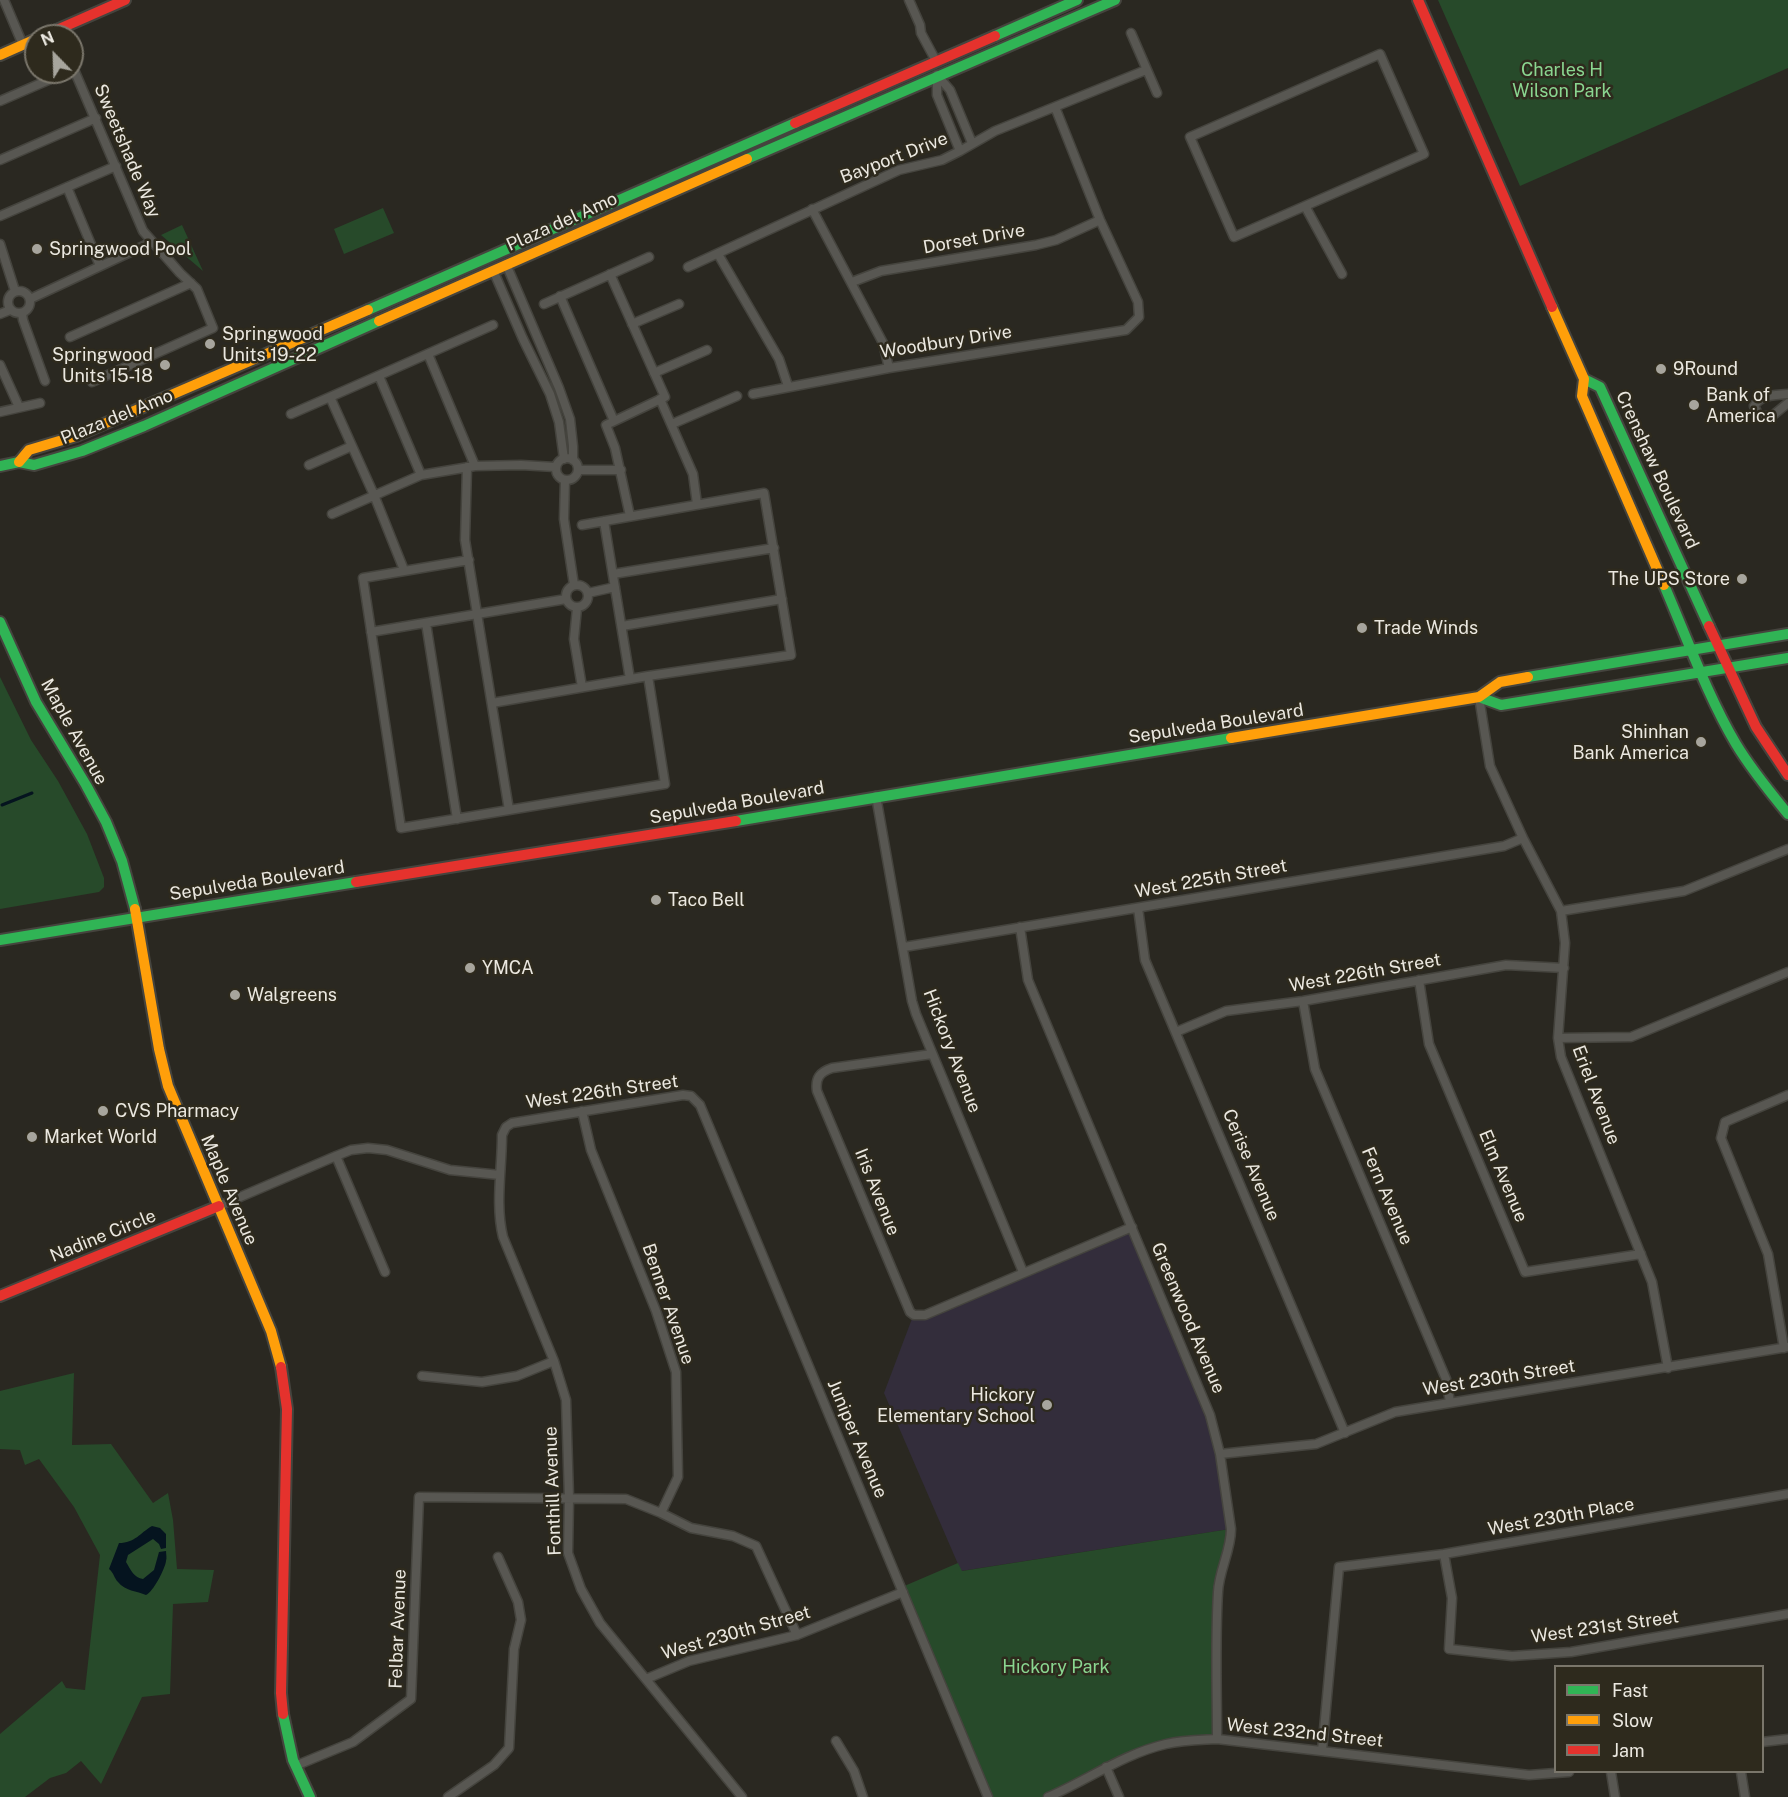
<!DOCTYPE html>
<html>
<head>
<meta charset="utf-8">
<style>
	body { margin:0 }
	#map { position:relative; width:1788px; height:1797px; overflow:hidden; background:#2a2821; font-family:"Public Sans",sans-serif }
	canvas { display:block }
	.legend { position:absolute; left:1554px; top:1665px; width:210px; height:108px; box-sizing:border-box; background:#2e2a1d; border:2px solid #7a766b; margin:0; padding:8px 10px; list-style:none; font-size:18px; color:#ebe8e0 }
	.legend li { display:flex; align-items:center; gap:12px; height:30px }
	.legend b { width:30px; border:2px solid #7a766b }
	.north { position:absolute; left:24px; top:24px; width:60px; height:60px; box-sizing:border-box; background:#2e2a1d; border:2px solid #7a766b; border-radius:50%; rotate:337deg; font-size:16px; font-weight:700; line-height:24px; text-align:center; color:#ebe8e0 }
	.north::after { content:''; display:block; margin:auto; width:21px; height:27px; background:#a7a59d; clip-path:polygon(50% 0,100% 100%,50% 72%,0 100%) }
</style>
</head>
<body>
<div id="map">
<canvas width="1788" height="1797"></canvas>
<ul class="legend">
<li><b style="height:8px;background:#30b455"></b>Fast</li>
<li><b style="height:8px;background:#ff9f0a"></b>Slow</li>
<li><b style="height:8px;background:#e5322d"></b>Jam</li>
</ul>
<div class="north">N</div>
</div>
<script>
const ctx = document.querySelector('canvas').getContext('2d');
ctx.lineJoin = 'round';
function fillPath(path, color) { ctx.fillStyle = color; ctx.fill(path, 'evenodd'); }
function stroke(path, color, width, dash) { ctx.strokeStyle = color; ctx.lineWidth = width; ctx.lineCap = dash ? 'butt' : 'round'; ctx.setLineDash(dash || []); ctx.stroke(path); }
function drawText(font, color, halo, rows, align = 'center') {
  ctx.font = font + ' "Public Sans",sans-serif'; ctx.lineWidth = 5; ctx.setLineDash([]); ctx.textBaseline = 'middle'; ctx.strokeStyle = halo; ctx.fillStyle = color; for (const [text, x, y, turn = 0] of rows) {
    ctx.save(); ctx.translate(x, y); ctx.rotate((+turn || 0) * Math.PI / 180); ctx.textAlign = isNaN(turn) ? turn : align; if (halo) ctx.strokeText(text, 0, 0); ctx.fillText(text, 0, 0); ctx.restore();
  }
}
const education = new Path2D(`
	M1131 1229 1209 1417 1230 1529 961 1571 884 1393 913 1316Z`);
const green = new Path2D(`
	M1438 0H1788V68L1520 186Z
	M383 208 394 233 344 254 334 229Z
	M182 225 203 271 161 235Z
	M0 677 31 740 58 781 87 834 104 878V887L99 892 0 909Z
	M74 1373 72 1445 111 1444 153 1503 168 1493 173 1520 177 1569 214 1570 208 1602 173 1604 170 1694 142 1697 101 1784 81 1761 66 1773 50 1778 25 1797H0V1734L62 1681 66 1688 85 1690 100 1555 74 1507 39 1459 25 1465 20 1450 0 1449V1391Z
	M1230 1529 1221 1566 1215 1738 1166 1743 1045 1797H989L902 1587 958 1563 962 1571Z`);
const water = new Path2D(`
	M152 1526 160 1528 166 1534V1548L161 1549 159 1544 153 1539 128 1555 126 1562C131 1570 134 1578 143 1579L154 1570 159 1552 166 1551C166 1554 167 1558 166 1561 165 1569 153 1592 146 1595 137 1591 125 1591 118 1582 114 1578 114 1573 109 1569L119 1543C135 1543 140 1533 152 1526Z`);
const stream = new Path2D(`
	M2 805 32 793`);
const street = new Path2D(`
	M4 0 23 45
	M909 0 920 25 921 33 936 61
	M1131 33 1157 93
	M1380 54 1424 154 1234 237 1190 137Z
	M72 71 75 72 143 231 180 273 197 289 213 328 92 382
	M937 75V95L960 151
	M937 75 950 90 972 143
	M0 101 67 72
	M0 160 96 118
	M67 187 100 266
	M1305 206 1342 274
	M812 209 883 343 889 368
	M0 216 116 166
	M0 244 15 291
	M718 254 779 359 788 386
	M506 264 559 388 570 419 573 446V460
	M688 267 899 170 942 160 960 151 995 131 1146 70
	M493 270 523 339 550 394 559 422 564 459
	M610 274 665 397 606 425 615 448 630 516
	M852 282 881 271 1036 245 1056 240 1100 220
	M8 302a11 11 0 1 1 22 0a11 11 0 1 1-22 0Z
	M560 296 614 421
	M30 299 152 242
	M544 304 649 257
	M22 313 23 320 45 381
	M0 314 10 310
	M632 324 679 304
	M70 337 191 283
	M428 354 475 466
	M0 365 19 407
	M654 373 707 350
	M379 376 421 475
	M753 394 889 368 1126 330 1139 317 1138 302 1100 220 1055 107
	M1788 394C1776 395 1760 395 1754 406L1759 416H1772L1788 403
	M660 399 693 474 697 504
	M0 412 40 403
	M291 414 330 397
	M672 424 737 396
	M556 469a11 11 0 1 1 22 0a11 11 0 1 1-22 0Z
	M309 465 352 446
	M467 467 465 540 509 810
	M578 470H621
	M565 480 564 519 574 585
	M332 514 421 475 475 466 521 465 555 467
	M604 521 630 679
	M469 560 363 578 401 828 665 784 648 676
	M404 570 374 495 330 397 493 325
	M613 574 774 548
	M566 596a11 11 0 1 1 22 0a11 11 0 1 1-22 0Z
	M588 593 615 587
	M577 608 574 639 582 687
	M426 623 457 819
	M622 626 782 599
	M371 632 566 599
	M1479 697 1490 766 1523 838 1561 911 1565 943 1558 1038 1561 1057 1652 1282 1668 1368
	M492 703 648 676 791 655 764 493 582 525
	M876 796 912 1001 916 1014 1023 1272
	M1138 908 1145 960 1345 1433
	M1561 911 1684 891 1788 849
	M1020 927 1028 980 1210 1415 1220 1454 1231 1529C1231 1551 1219 1570 1218 1592 1215 1641 1217 1690 1217 1739
	M904 947 1504 846 1523 838
	M1419 980 1429 1044 1525 1272 1641 1254
	M1303 1001 1315 1069 1446 1379 1450 1402
	M1176 1032 1226 1011 1303 1001 1506 965 1564 968
	M1558 1038 1631 1037 1788 972
	M932 1054 832 1068C820 1072 815 1078 817 1091L910 1312 914 1315H925L1132 1227
	M582 1111 591 1150 656 1311 676 1372 678 1477 661 1513
	M336 1156 385 1272
	M219 1206 336 1156 351 1150 368 1148 387 1150 450 1170 500 1175
	M1784 1348 1768 1254 1721 1138 1725 1122 1788 1095
	M422 1376 482 1382 517 1376 554 1361
	M1220 1454 1316 1444 1395 1412 1788 1347
	M1444 1554 1452 1598 1449 1649 1512 1656 1571 1652 1788 1614
	M646 1679 689 1661 797 1635 903 1592
	M836 1741 854 1771 863 1797
	M1762 1742 1788 1739
	M1322 1751 1339 1567 1444 1554 1788 1494
	M295 1766 353 1742 411 1699 419 1497 626 1499 661 1513 691 1528 733 1536 756 1546 797 1635
	M1106 1767 1119 1797
	M1611 1772 1615 1797
	M1741 1772 1745 1797
	M448 1797 494 1765 509 1748 514 1649 521 1620 518 1602 498 1557
	M742 1797 600 1623 581 1589 568 1553 569 1498 566 1400 554 1361 503 1237C495 1204 502 1169 502 1135L506 1127 512 1123 683 1095 691 1096 700 1105 988 1797
	M1048 1797C1088 1780 1123 1754 1166 1744 1183 1740 1200 1740 1217 1739L1529 1775 1569 1772`);
const fast = new Path2D(`
	M995 36 1077 0
	M747 159 1115 0
	M368 310 795 123
	M1584 379 1600 387 1709 626
	M0 466 19 462 34 465 82 451 144 426 379 321
	M1664 585C1686 636 1708 697 1736 744 1751 769 1769 791 1788 814
	M0 622 36 702 86 785 106 822 122 861 135 909
	M1528 677 1788 634
	M1479 697 1501 705 1788 658
	M736 821 1231 738
	M0 940 356 882
	M283 1714 293 1760 310 1797`);
const slow = new Path2D(`
	M0 55 36 39
	M1552 307 1584 379 1582 396 1664 585
	M379 321 747 159
	M19 462 29 450 76 436 368 310
	M1231 738 1479 697 1500 682 1528 677
	M135 909 159 1049 168 1086 271 1331 281 1367`);
const jam = new Path2D(`
	M1418 0 1552 307
	M43 36 125 0
	M795 123 995 36
	M1709 626 1756 727 1788 775
	M356 882 736 821
	M0 1296 219 1206
	M281 1367 287 1409 281 1693 283 1714`);
const markers = [
	[37,249,6,"#a7a59d"],
	[210,344,6,"#a7a59d"],
	[165,365,6,"#a7a59d"],
	[1661,369,6,"#a7a59d"],
	[1694,405,6,"#a7a59d"],
	[1742,579,6,"#a7a59d"],
	[1362,628,6,"#a7a59d"],
	[1701,742,6,"#a7a59d"],
	[656,900,6,"#a7a59d"],
	[470,968,6,"#a7a59d"],
	[235,995,6,"#a7a59d"],
	[103,1111,6,"#a7a59d"],
	[32,1137,6,"#a7a59d"],
	[1047,1405,6,"#a7a59d"]
];
const parkNames = [
	["Charles H",1562,70],
	["Wilson Park",1562,91],
	["Hickory Park",1056,1667]
];
const streetNames = [
	["Sweetshade Way",127,151,67],
	["Bayport Drive",894,158,-21],
	["Plaza del Amo",562,222,-24],
	["Dorset Drive",974,239,-10],
	["Woodbury Drive",946,342,-9],
	["Plaza del Amo",117,417,-22],
	["Crenshaw Boulevard",1657,470,65],
	["Sepulveda Boulevard",1216,724,-9],
	["Maple Avenue",74,732,61],
	["Sepulveda Boulevard",737,803,-10],
	["West 225th Street",1211,879,-10],
	["Sepulveda Boulevard",257,881,-9],
	["West 226th Street",1365,973,-10],
	["Hickory Avenue",952,1051,69],
	["West 226th Street",602,1092,-8],
	["Eriel Avenue",1596,1095,69],
	["Cerise Avenue",1251,1165,67],
	["Elm Avenue",1503,1176,67],
	["Maple Avenue",229,1190,67],
	["Iris Avenue",877,1192,68],
	["Fern Avenue",1387,1196,67],
	["Nadine Circle",103,1236,-22],
	["Benner Avenue",668,1304,71],
	["Greenwood Avenue",1188,1318,67],
	["West 230th Street",1499,1378,-9],
	["Juniper Avenue",857,1439,67],
	["Fonthill Avenue",553,1491,-92],
	["West 230th Place",1561,1517,-10],
	["West 231st Street",1605,1627,-8],
	["Felbar Avenue",398,1629,-88],
	["West 230th Street",736,1633,-16],
	["West 232nd Street",1305,1733,6]
];
const poiNames = [
	["Springwood Pool",49,249],
	["Springwood",222,334],
	["Units 19-22",222,355],
	["Springwood",153,355,"right"],
	["Units 15-18",153,376,"right"],
	["9Round",1673,369],
	["Bank of",1706,395],
	["America",1706,416],
	["The UPS Store",1730,579,"right"],
	["Trade Winds",1374,628],
	["Shinhan",1689,732,"right"],
	["Bank America",1689,753,"right"],
	["Taco Bell",668,900],
	["YMCA",482,968],
	["Walgreens",247,995],
	["CVS Pharmacy",115,1111],
	["Market World",44,1137],
	["Hickory",1035,1395,"right"],
	["Elementary School",1035,1416,"right"]
];
fillPath(education, '#332d3b');
fillPath(green, '#274a2a');
fillPath(water, '#05141f');
stroke(stream, '#05141f', 3);
stroke(street, '#45443e', 11);
stroke(fast, '#45443e', 14);
stroke(slow, '#45443e', 14);
stroke(jam, '#45443e', 14);
stroke(street, '#585752', 8);
stroke(fast, '#30b455', 10);
stroke(slow, '#ff9f0a', 10);
stroke(jam, '#e5322d', 10);
for (const [x, y, r, color] of markers) { const dot = new Path2D(); dot.arc(x, y, r, 0, 2 * Math.PI); ctx.fillStyle = color; ctx.fill(dot); stroke(dot, '#2e2a1d', 2); }
drawText('18px', '#8ad690', '#2e2a1d', parkNames);
drawText('18px', '#ebe8e0', '#2e2a1d', streetNames);
drawText('18px', '#ebe8e0', '#2e2a1d', poiNames, 'left');
</script>
</body>
</html>
